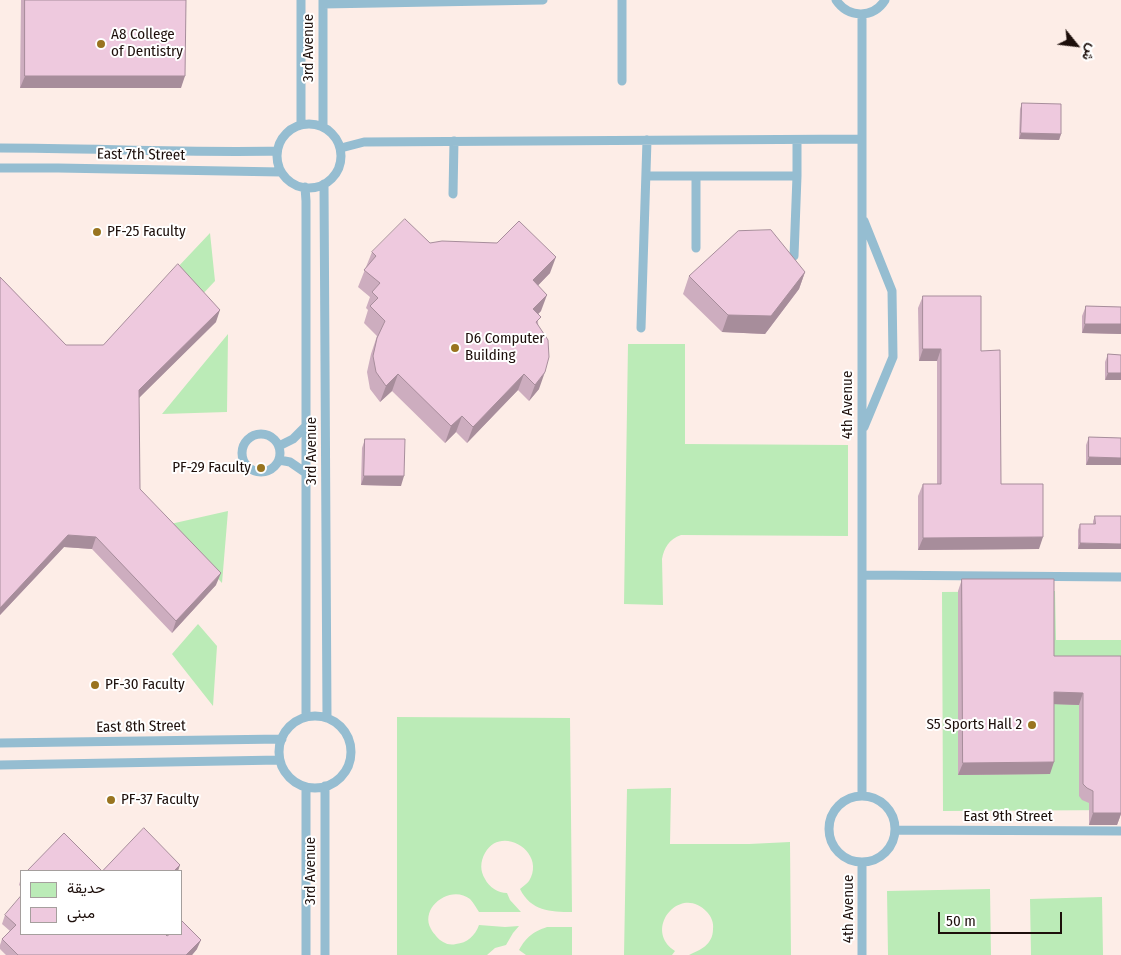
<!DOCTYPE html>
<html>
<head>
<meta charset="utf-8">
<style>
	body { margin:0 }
	#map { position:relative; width:1121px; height:955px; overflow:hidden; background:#fdede7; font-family:"Fira Sans Condensed",Vazirmatn,sans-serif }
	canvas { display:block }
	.legend { position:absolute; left:20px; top:870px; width:162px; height:65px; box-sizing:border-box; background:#fff; border:1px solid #a59f9d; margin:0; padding:6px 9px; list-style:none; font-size:15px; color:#1d0f0b }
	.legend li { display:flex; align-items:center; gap:10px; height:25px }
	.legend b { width:25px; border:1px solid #a59f9d }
	.north { position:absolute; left:1051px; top:20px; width:50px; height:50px; -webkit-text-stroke:4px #fff; paint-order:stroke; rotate:119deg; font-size:14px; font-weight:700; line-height:20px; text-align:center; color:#1d0f0b }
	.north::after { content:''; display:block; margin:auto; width:18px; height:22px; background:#1d0f0b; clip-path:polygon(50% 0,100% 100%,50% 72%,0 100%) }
	.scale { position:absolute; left:938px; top:912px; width:124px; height:22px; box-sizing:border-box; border:2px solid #1d0f0b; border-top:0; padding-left:6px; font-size:15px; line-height:18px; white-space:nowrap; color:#1d0f0b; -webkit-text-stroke:4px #fff; paint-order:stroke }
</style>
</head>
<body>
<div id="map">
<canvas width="1121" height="955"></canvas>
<ul class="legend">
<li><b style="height:14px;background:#bbebb7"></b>حديقة</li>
<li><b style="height:14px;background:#eec9de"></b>مبنى</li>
</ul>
<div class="north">ش</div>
<div class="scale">50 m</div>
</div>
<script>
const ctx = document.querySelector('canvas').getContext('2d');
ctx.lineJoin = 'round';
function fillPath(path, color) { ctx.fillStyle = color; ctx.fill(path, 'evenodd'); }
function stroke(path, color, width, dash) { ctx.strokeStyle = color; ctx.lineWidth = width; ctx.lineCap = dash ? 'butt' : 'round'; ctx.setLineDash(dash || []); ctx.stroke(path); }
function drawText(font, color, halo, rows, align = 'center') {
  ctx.font = font + ' "Fira Sans Condensed",sans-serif'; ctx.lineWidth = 4; ctx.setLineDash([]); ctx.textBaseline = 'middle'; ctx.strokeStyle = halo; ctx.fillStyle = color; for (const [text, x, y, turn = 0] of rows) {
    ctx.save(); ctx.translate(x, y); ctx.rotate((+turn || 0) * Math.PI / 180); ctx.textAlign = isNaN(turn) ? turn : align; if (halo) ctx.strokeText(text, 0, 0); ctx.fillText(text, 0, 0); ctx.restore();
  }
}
const green = new Path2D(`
	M210 233 215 281 200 297 176 269Z
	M228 334 227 412 162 414Z
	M628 344H685V444L848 445V536L681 535C669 539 664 548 662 559L663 605 624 604Z
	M228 511 222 583 166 525Z
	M1055 591 1056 640H1121V810L943 811 942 592Z
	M198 624 217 646 213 706 172 654Z
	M397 717 570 718 572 912C550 912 531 911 520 889 523 886 527 884 529 881 547 852 501 824 485 853 480 862 480 871 485 879 489 887 498 893 507 893L510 900 521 912H479C476 908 474 903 470 899 451 884 419 907 431 929 432 932 435 934 436 936 441 942 448 946 456 944 467 943 475 936 479 925L505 927 519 926 513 933 506 945 495 948 487 955H397Z
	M671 788 670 844H749L790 842 791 955H689C700 950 713 945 713 929 714 923 711 916 707 912 680 883 642 930 675 951L672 955H624L627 789Z
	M990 889 991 955H888L887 891Z
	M1102 897 1103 955H1031L1030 899Z
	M547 927H572V955H526L519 950C527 936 533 932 547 927Z`);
const lane = new Path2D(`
	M323 0V127
	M836 0C848 18 873 19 885 0
	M323 4 543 0
	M862 14V796
	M622 81V0
	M277 156a32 32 0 1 1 64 0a32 32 0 1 1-64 0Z
	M301 125V0
	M0 148C92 148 185 153 277 151
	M341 148 364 142 862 139
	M0 168H58L281 172
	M646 176H797
	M324 184 327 718
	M305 187 306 201V717
	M453 194 454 141
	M864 221 892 291 893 357 864 427
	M696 248V176
	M794 256 797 176V140
	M641 328 647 140
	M242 453a19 19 0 1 1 38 0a19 19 0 1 1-38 0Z
	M279 446 293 439 306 426
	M279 460 290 462 306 473
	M862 575 1121 577
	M279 752a36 36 0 1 1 72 0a36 36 0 1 1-72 0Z
	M0 743 282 739
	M0 765 280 760
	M306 787V955
	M829 829a33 33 0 1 1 66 0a33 33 0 1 1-66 0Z
	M895 830 1121 831
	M862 862V955
	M325 955V786`);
const wall = new Path2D(`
	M21 0H186L181 88H20Z
	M1022 103 1061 134 1059 140 1019 139 1020 109Z
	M430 243 550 273 538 285 541 311 538 314 539 389 529 401 518 390 467 443 456 432 445 443 392 391 380 402 370 389 367 372 371 354 377 336 364 323 368 310 366 308 370 297 358 287 372 252Z
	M805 272 799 289 765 334 722 332 683 294 689 276Z
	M0 277 66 345H103L216 322 139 397 140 489 216 585 172 633 92 549 64 547 0 615Z
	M923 296 981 351 1001 484 1039 549 918 550V496L923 484H937V361H919L918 308Z
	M1086 306 1121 307V334L1082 333V316Z
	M1108 354 1121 355 1105 380V362Z
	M1121 433V465H1086V445L1089 437 1121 438Z
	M365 439 401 486 361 485 362 448Z
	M1095 516H1121L1078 549V530L1080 524H1093V521Z
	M962 579 1054 656H1121V814L1117 825H1089V803L1082 800 1079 796V705L1054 704 1050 774 958 775V591Z
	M21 878V887L19 885Z
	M5 915 167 936 197 949 192 955H6L0 949V945L2 939 10 931 2 924Z`);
const shadedWall = new Path2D(`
	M25 76H185L181 88H20Z
	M1021 133 1061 134 1059 140 1019 139Z
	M556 257 550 273 527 297 533 280Z
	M805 272 799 289 765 334 722 332 728 315Z
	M547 295 541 311 527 325 533 309Z
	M220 310 216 322 135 402 139 390Z
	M1085 324H1121V334L1082 333Z
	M923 349H941L937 361H919Z
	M545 372 539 389 529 401 535 385Z
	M1108 373H1121V380H1105Z
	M398 374 392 391 380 402 386 386Z
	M524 374 518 390 467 443 473 427Z
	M462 416 456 432 445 443 451 426Z
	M1089 457 1121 458V465H1086Z
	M364 476H404L401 486 361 485Z
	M68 535 96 537 92 549 64 547 0 615V608Z
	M1043 537 1039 549 918 550 923 538Z
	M1080 543 1121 544V549H1078Z
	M221 573 216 585 172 633 176 621Z
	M1054 692 1083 693 1079 705 1050 704Z
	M1054 762 1050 774 958 775 963 763Z
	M1093 813H1121V814L1117 825H1089Z
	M180 865 178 871H174Z
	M201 940 197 949 192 955H186Z`);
const building = new Path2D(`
	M25 0H186L185 76H25Z
	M1022 103 1061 104V134L1021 133Z
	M405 219 430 243 442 241 497 243 519 221 556 257 533 280 547 295 533 309 541 317 536 322 548 340 549 357 545 372 535 385 524 374 473 427 462 416 451 426 398 374 386 386 376 372 373 356 377 338 385 321 370 306 378 298 372 292 380 283 364 270 376 256 372 252Z
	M771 230 805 272 771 316 728 315 689 276 738 231Z
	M178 264 220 310 139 390 140 489 221 573 176 621 96 537 68 535 0 608V277L66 345H103Z
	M923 296H981V351L1000 350 1001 484H1043V537L923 538V484H941V349H923Z
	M1086 306 1121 307V324H1085Z
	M1108 354 1121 355V373H1108Z
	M1089 437 1121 438V458L1089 457Z
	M365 439H405L404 476H364Z
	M1095 516H1121V544L1080 543V524H1095Z
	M962 579H1054V656H1121V813H1093V791L1087 788 1083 784V693L1054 692V762L963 763Z
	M144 828 180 865 174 871H27L64 833 102 871Z
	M21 896V934H165L167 936 170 934H181V922L182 921 201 940 186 955H18L2 939 16 925 5 915Z`);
const markers = [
	[101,44,5,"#99741f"],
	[97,232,5,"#99741f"],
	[455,348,5,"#99741f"],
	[261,468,5,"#99741f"],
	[95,685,5,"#99741f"],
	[1032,725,5,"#99741f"],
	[111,800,5,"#99741f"]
];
const poiNames = [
	["A8 College",111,35],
	["of Dentistry",111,52],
	["PF-25 Faculty",107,232],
	["D6 Computer",465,339],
	["Building",465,356],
	["PF-29 Faculty",251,468,"right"],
	["PF-30 Faculty",105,685],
	["S5 Sports Hall 2",1022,725,"right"],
	["PF-37 Faculty",121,800]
];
const streetNames = [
	["3rd Avenue",309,48,-90],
	["East 7th Street",141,155,1],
	["4th Avenue",848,405,-90],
	["3rd Avenue",312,451,-90],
	["East 8th Street",141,727,-1],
	["East 9th Street",1008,817],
	["3rd Avenue",311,871,-90],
	["4th Avenue",849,909,-90]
];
fillPath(green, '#bbebb7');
stroke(lane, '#95bdd1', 9);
fillPath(wall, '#cdadbf');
fillPath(shadedWall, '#a78d9b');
fillPath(building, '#eec9de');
stroke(building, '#a78d9b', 1);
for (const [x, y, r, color] of markers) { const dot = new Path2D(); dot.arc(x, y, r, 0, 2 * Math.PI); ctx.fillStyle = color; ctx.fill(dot); stroke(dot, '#fff', 2); }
drawText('15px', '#1d0f0b', '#fff', poiNames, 'left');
drawText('15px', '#1d0f0b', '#fff', streetNames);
</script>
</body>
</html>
